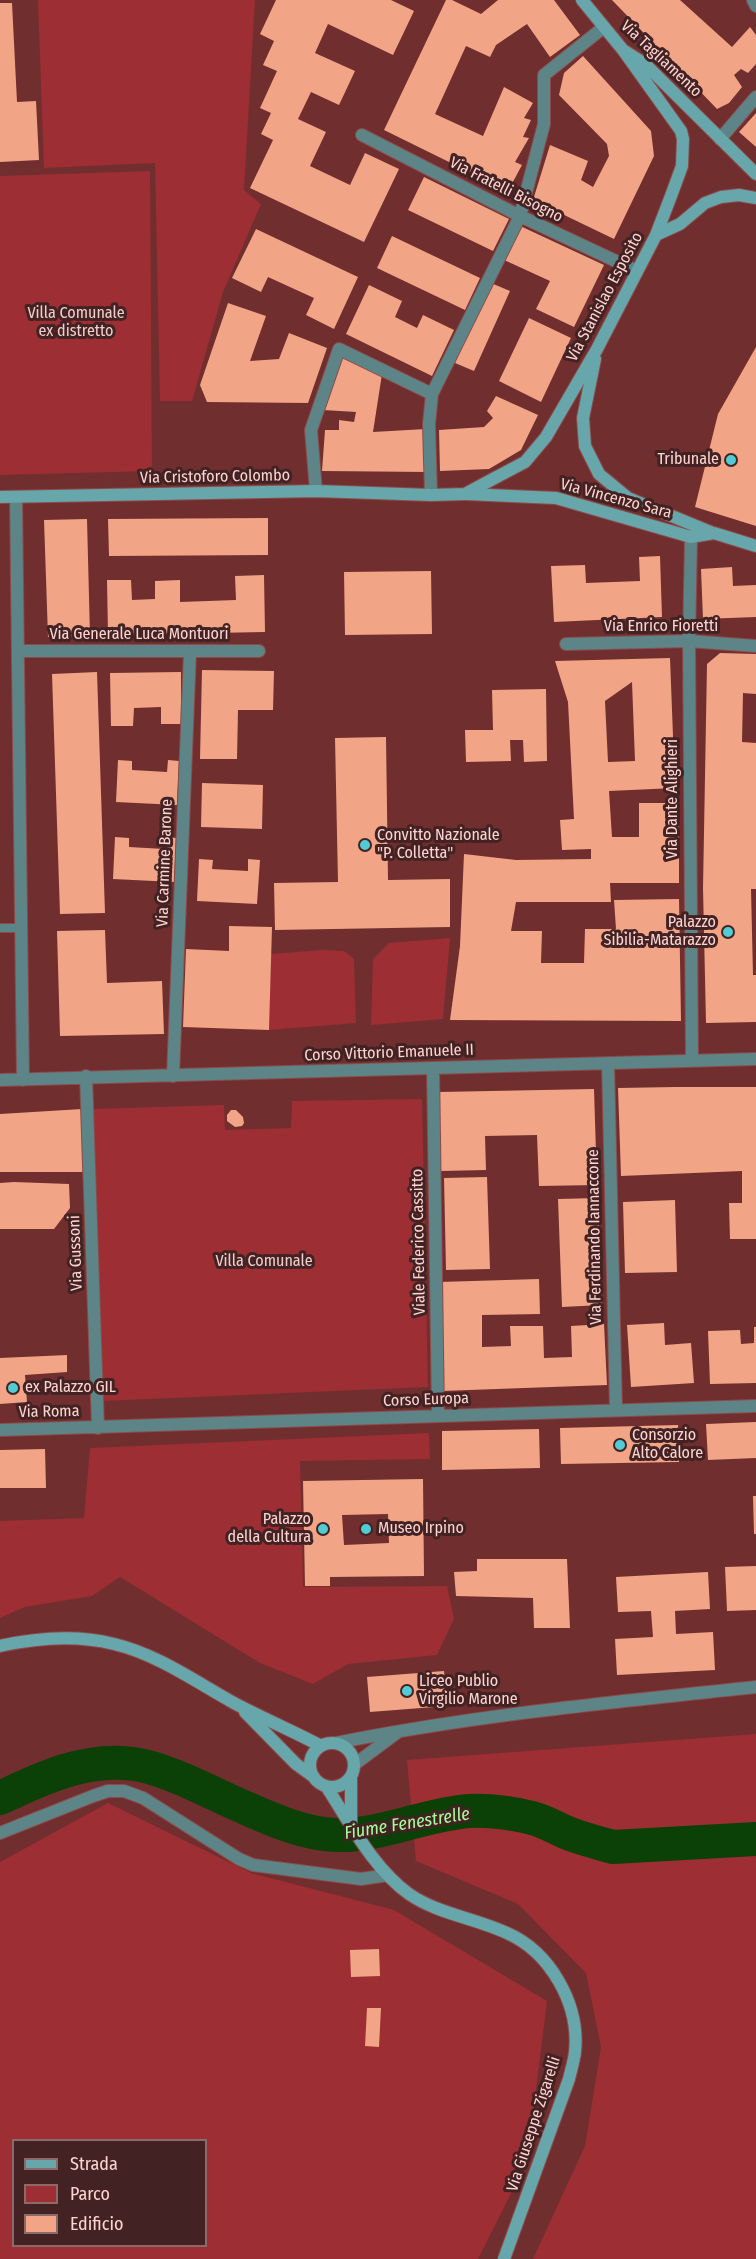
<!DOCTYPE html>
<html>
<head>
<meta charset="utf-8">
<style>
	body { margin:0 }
	#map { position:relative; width:756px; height:2259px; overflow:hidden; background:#712e2e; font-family:"Fira Sans Condensed",sans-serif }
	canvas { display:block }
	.legend { position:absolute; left:12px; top:2139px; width:195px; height:108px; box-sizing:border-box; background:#422222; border:2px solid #8d6968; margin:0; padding:8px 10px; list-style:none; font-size:18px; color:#fed4d1 }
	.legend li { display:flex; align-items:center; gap:12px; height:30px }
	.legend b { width:30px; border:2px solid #8d6968 }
</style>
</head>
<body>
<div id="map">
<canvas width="756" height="2259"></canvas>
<ul class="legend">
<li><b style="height:8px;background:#67a6ab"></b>Strada</li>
<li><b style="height:16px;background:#9d2e34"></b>Parco</li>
<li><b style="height:16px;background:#f1a486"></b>Edificio</li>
</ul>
</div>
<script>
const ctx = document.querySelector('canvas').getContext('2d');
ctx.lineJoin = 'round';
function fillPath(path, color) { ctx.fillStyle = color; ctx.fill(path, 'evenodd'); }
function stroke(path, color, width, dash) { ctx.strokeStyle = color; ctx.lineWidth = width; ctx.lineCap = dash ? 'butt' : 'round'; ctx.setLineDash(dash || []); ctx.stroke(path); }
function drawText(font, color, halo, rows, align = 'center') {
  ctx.font = font + ' "Fira Sans Condensed",sans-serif'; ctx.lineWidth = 6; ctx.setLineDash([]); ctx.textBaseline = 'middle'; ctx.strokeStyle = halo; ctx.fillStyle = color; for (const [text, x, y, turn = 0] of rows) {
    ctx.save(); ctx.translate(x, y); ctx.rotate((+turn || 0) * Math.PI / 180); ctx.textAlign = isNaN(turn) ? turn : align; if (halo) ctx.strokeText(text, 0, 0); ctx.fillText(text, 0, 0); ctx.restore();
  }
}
const green = new Path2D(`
	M38 0H255L244 190 261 204 223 292 192 401H160L155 163 44 168Z
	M150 171 152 471 0 475V176Z
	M450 938 443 1019 371 1025 373 959 389 943Z
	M322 950 344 951 354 959 356 1023 269 1030 271 954Z
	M422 1099 428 1387 103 1401 92 1109 224 1105 225 1130 291 1128 292 1101Z
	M429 1433 430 1459 300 1461 303 1587 447 1586 454 1619 437 1655 348 1664 313 1684 260 1663 120 1577 92 1596 25 1607 0 1618V1521L84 1518 90 1448Z
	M756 1734V2259H533L585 2146 601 2047 586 1973 518 1904 416 1861 407 1760Z
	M108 1803 251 1873 394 1910 547 2001 527 2162 478 2259H0V1862ZM14 2140H206V2246H14Z`);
const river = new Path2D(`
	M0 1798C42 1778 87 1757 134 1764 166 1768 217 1796 248 1809 275 1821 306 1834 335 1835 380 1837 425 1814 469 1811 489 1810 512 1813 532 1818 545 1821 557 1829 570 1834 584 1839 598 1843 613 1847L756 1839`);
const building = new Path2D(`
	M276 0H391L414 11 393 55 328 24 315 53 355 71 339 105 311 92 298 119 326 132 310 166 350 185 365 153 399 169 364 242 250 188 273 140 261 134 271 113 260 108 277 71 263 65 274 41 260 34Z
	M446 0H452L481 14 498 0H554L580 35 550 57 527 24 496 45 490 57 466 46 435 114 483 136 504 87 533 103 524 118 531 120 523 137 529 138 515 162 522 165 508 191 384 130Z
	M612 0H680L732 47 750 27 756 35V64L748 73 741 69 734 75 742 87 729 103 717 109Z
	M0 3H12L17 102 36 101 39 160 0 162Z
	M583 56 651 131 654 156 614 239 533 200 550 145 588 161 581 180 593 187 609 156 607 144 559 95 564 73Z
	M756 113V147L739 132Z
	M424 177 509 219 493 251 408 210Z
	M518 225 604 265 574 327 536 309 550 281 502 259Z
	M256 229 358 277 334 329 306 315 314 298 268 277 261 292 232 278Z
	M392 236 480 278 465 310 377 268Z
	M491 283 510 291 474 371 455 363Z
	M369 285 402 301 395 317 417 328 423 315 454 330 432 376 346 334Z
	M228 303 266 316 250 361 279 359 289 333 327 348 308 403 207 402 200 385Z
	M529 318 571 338 541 402 499 381Z
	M756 347V526L695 507 718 414Z
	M340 355 382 374 373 432 426 429 429 472 322 471 325 430H339V420L354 422 356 412 323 410Z
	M496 396 538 415 521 450 489 469 440 471 439 430 484 427 493 418 487 411Z
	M268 518V555L109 556 108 519Z
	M87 519 90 636 48 637 44 520Z
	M660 556 662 617 554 622 551 566 585 565 586 583 640 581 639 557Z
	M732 567 733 586 756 585V617L703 619 701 569Z
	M431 571 432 634 345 635 344 572Z
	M264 575 265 632 108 635 107 580H131L132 600 155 599V581L180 580V602L236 600 235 576Z
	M720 653 756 654V694L743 693 742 742 756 743V889H751L753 975H756V1022L706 1023 703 888 707 664Z
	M670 658 675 788 609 791 612 837H639V803H679V883H610L611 902H516L511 931H542L541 963H584L585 929H616L614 900 679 899 681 1021 450 1020 460 946 464 854 516 860 591 859V849L562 850 560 820 574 819 568 702 555 661ZM632 682 635 761 608 762 605 701Z
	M202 670 274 671 273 710H238L237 759H200Z
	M97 672 105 913 60 914 52 674Z
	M181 672V724H161V707L134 708 133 726H111L110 673Z
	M546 689 547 761 524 762 523 740H510L511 761 466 762 465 730H493L492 690Z
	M386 737 388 880 450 879V927L275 930 274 883 338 882 335 738Z
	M118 760 132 761V770L167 772 168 760 179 761 177 805 116 802Z
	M202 783 263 785 262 829 201 827Z
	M115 837 129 838V847L164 849 165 837 176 838 174 882 113 879Z
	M199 859 213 860 212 869 248 871V859L260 860 257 904 197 901Z
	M229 926 272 927 269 1030 183 1027 186 949 229 951Z
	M105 930 107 983 162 981 164 1034 60 1036 57 931Z
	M675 1087H756V1239H730L729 1203H742V1171L621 1176 618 1088Z
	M594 1089 597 1185 539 1186 537 1135 485 1136 486 1170 441 1171 439 1092Z
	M82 1109 83 1172H0V1114Z
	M231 1110H236L243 1117 244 1123 242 1126 235 1127 227 1121V1115Z
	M487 1177 490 1269 446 1270 444 1178Z
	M14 1182 69 1184 70 1208 54 1229H0V1183Z
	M598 1198 602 1305 562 1307 558 1199Z
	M675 1200 677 1272 625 1273 623 1202Z
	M539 1279 540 1314 482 1315V1347L511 1346 510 1326H543L544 1358 572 1357 571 1326 604 1324 607 1385 442 1391 439 1282Z
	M664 1323 665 1345 691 1343 694 1383 631 1387 627 1325Z
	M754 1327H756V1383L710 1384 708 1331 740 1330 741 1344 754 1343Z
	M67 1355V1372L25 1375 27 1402 0 1404V1358Z
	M756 1422V1458L708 1460 706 1424Z
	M678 1425 679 1462 561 1464 560 1428Z
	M539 1429 540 1468 442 1470V1431Z
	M45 1449 46 1488H0V1450Z
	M423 1479 424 1576 330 1577V1586H305L303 1481ZM388 1514 389 1543 344 1545 342 1515Z
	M753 1496H756V1534H754Z
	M477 1559H567L570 1628H534L533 1598 456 1596 454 1572 477 1571Z
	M756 1566V1610L727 1611 725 1567Z
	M708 1572 710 1609 675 1611 676 1634 713 1632 715 1670 617 1675 615 1639 653 1637 651 1611 618 1612 616 1577Z
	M444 1671 447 1706 370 1712 367 1677Z
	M379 1949 380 1976 351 1977 350 1950Z
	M367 2008H381L379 2047 365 2046Z`);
const lane = new Path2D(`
	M0 928H22`);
const street = new Path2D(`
	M753 0 756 6
	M362 135 520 216 637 271
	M720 139 756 97
	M316 491 311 430 339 349 432 394
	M431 495 429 424 432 394 520 216 544 124V75L604 27
	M16 497 23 1080
	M691 537 689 641 692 1060
	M566 644 689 641 756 646
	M18 651H259
	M608 1063 616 1410
	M433 1068 438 1416
	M86 1076 98 1428
	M173 1076 190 652
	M0 1080 756 1059
	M0 1430 756 1406
	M336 1743C475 1715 615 1702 756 1687
	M355 1764 398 1732
	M0 1833 93 1796 108 1791H124L143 1798 239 1859 253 1865 361 1879 388 1875`);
const secondary = new Path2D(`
	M582 0 623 50 645 64 756 174
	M656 235 680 224 705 203 721 197 739 195 756 198
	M595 359 583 418 585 446 599 474 628 498 713 533
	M466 494 556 498 691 537 714 533 756 546
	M0 497 316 491 431 495 465 494 491 480 525 462 546 437 597 349 656 235 671 196 682 166 683 139 681 131 623 50
	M0 1646C36 1638 78 1635 114 1644 157 1654 196 1682 234 1703 262 1718 293 1731 321 1746
	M245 1712 296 1764 314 1777
	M310 1765a22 22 0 1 1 44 0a22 22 0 1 1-44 0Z
	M326 1786C350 1823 373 1868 409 1894 438 1914 475 1918 507 1933 550 1952 580 2004 575 2052 574 2061 571 2070 569 2079L504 2259
	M351 1823V1777`);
const markers = [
	[731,460,6,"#51ccd5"],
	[365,845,6,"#51ccd5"],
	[728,932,6,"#51ccd5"],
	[13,1388,6,"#51ccd5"],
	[620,1445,6,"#51ccd5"],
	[323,1529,6,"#51ccd5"],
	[366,1529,6,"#51ccd5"],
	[407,1691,6,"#51ccd5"]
];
const streetNames = [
	["Via Tagliamento",661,59,43],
	["Via Fratelli Bisogno",506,190,27],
	["Via Stanislao Esposito",605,297,-62],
	["Via Cristoforo Colombo",215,477,-1],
	["Via Vincenzo Sara",616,499,15],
	["Via Enrico Fioretti",661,627],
	["Via Generale Luca Montuori",139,635],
	["Via Dante Alighieri",673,799,-90],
	["Via Carmine Barone",165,863,-88],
	["Corso Vittorio Emanuele II",389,1053,-2],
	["Via Ferdinando Iannaccone",595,1237,-91],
	["Viale Federico Cassitto",419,1242,-91],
	["Via Gussoni",76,1253,-92],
	["Corso Europa",426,1400,-2],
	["Via Roma",49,1412,-1],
	["Via Giuseppe Zigarelli",534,2124,-72]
];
const parkNames = [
	["Villa Comunale",76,314],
	["ex distretto",76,332],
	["Villa Comunale",264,1262]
];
const poiNames = [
	["Tribunale",719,460,"right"],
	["Convitto Nazionale",377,836],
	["\"P. Colletta\"",377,854],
	["Palazzo",716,923,"right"],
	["Sibilia-Matarazzo",716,941,"right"],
	["ex Palazzo GIL",25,1388],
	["Consorzio",632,1436],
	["Alto Calore",632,1454],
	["Palazzo",311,1520,"right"],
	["della Cultura",311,1538,"right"],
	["Museo Irpino",378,1529],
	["Liceo Publio",419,1682],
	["Virgilio Marone",419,1700]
];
const waterNames = [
	["Fiume Fenestrelle",407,1824,-9]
];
fillPath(green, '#9d2e34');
stroke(river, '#0b4007', 34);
fillPath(building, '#f1a486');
stroke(lane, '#8a4c4b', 10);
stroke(street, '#8a4c4b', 14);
stroke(secondary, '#8a4c4b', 14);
stroke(lane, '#5d8487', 8);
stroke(street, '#5d8487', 12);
stroke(secondary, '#67a6ab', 12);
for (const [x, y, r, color] of markers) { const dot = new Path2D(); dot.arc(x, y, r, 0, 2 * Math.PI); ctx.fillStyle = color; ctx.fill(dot); stroke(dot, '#422222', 2); }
drawText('16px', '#fed4d1', '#422222', streetNames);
drawText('16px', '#f0cdcb', '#422222', parkNames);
drawText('16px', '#fed4d1', '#422222', poiNames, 'left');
drawText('italic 18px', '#a4ff9b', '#422222', waterNames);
</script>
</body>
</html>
